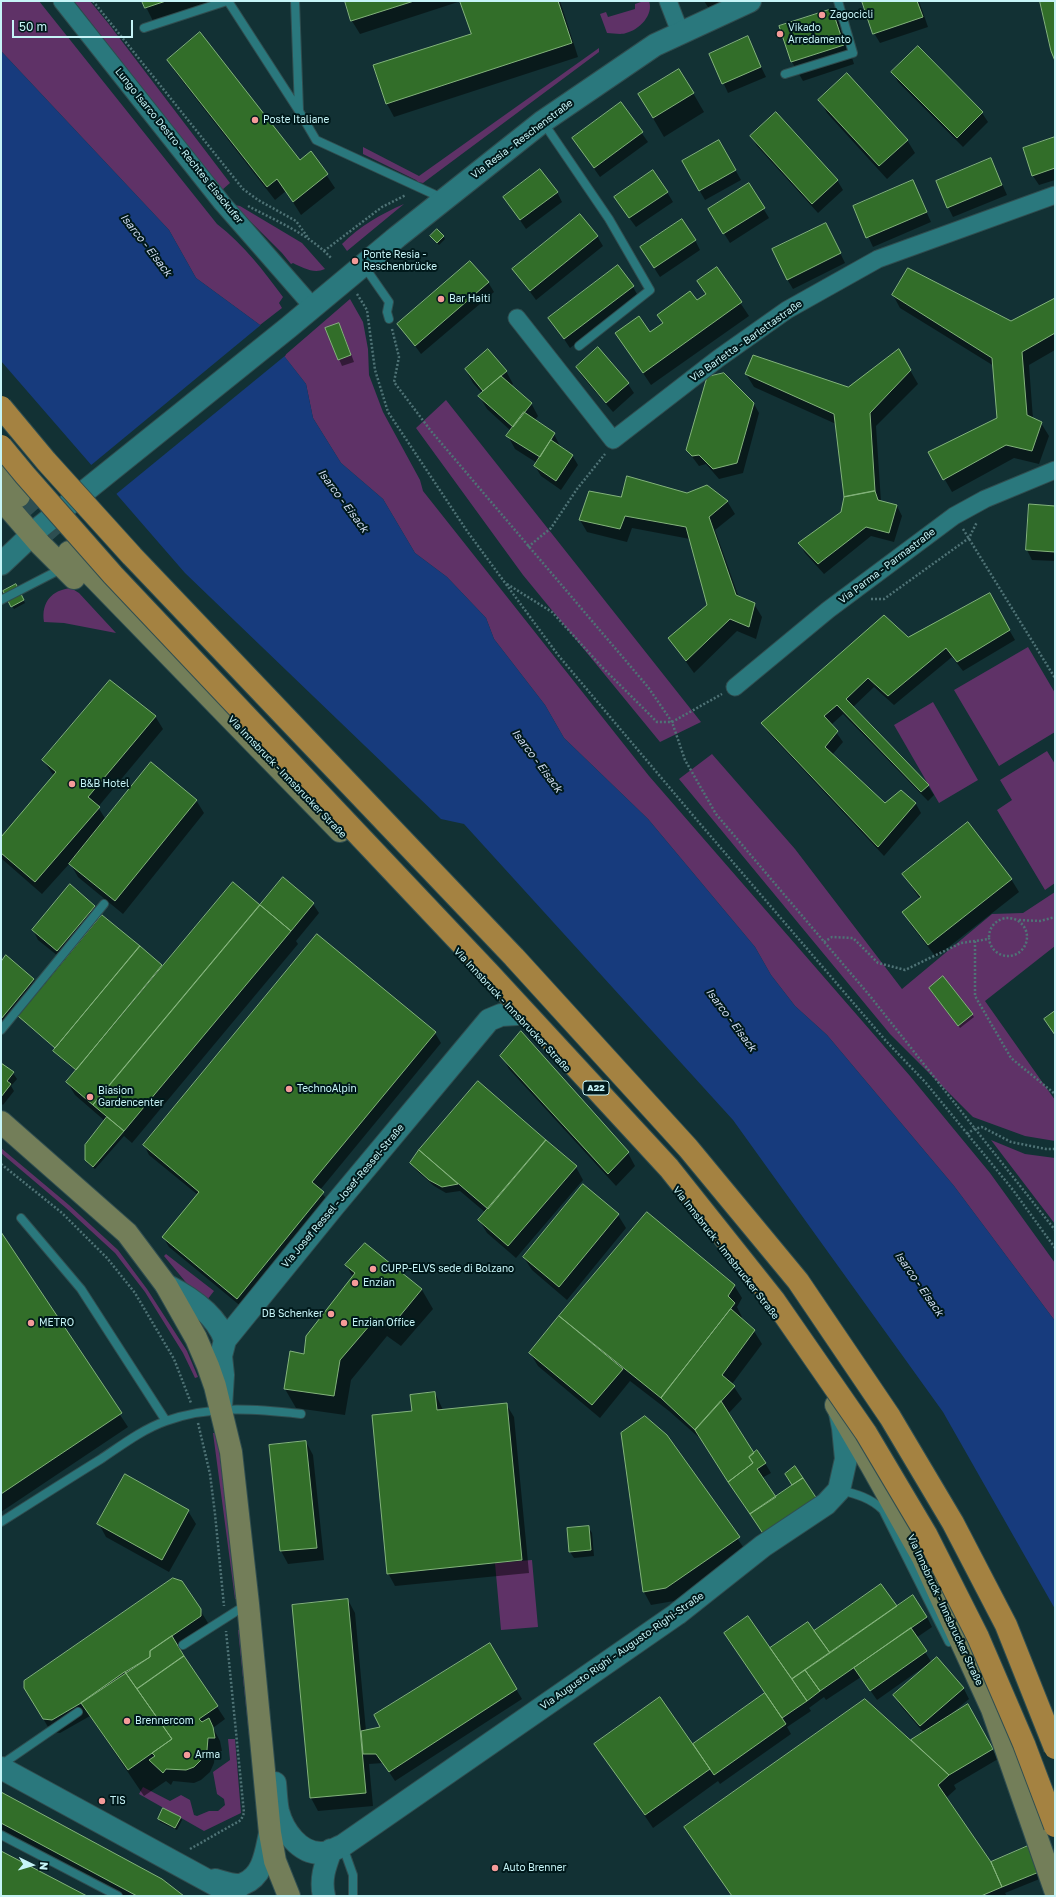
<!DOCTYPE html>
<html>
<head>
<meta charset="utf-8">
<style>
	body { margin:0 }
	#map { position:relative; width:1056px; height:1897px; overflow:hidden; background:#123134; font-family:"Golos Text",sans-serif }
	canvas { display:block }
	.frame { position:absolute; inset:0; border:2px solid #c6f4f7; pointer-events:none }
	.north { position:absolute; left:12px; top:1845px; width:40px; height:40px; -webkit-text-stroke:3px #00191b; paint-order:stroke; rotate:95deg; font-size:11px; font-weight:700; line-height:16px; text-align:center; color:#c6f4f7 }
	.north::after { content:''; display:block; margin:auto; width:14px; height:18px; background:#c6f4f7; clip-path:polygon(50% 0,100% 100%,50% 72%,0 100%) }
	.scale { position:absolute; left:12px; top:20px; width:121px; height:18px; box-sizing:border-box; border:2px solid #c6f4f7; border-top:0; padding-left:5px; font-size:12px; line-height:14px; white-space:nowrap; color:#c6f4f7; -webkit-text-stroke:3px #00191b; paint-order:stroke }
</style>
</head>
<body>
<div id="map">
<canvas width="1056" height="1897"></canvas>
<div class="frame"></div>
<div class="north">N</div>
<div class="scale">50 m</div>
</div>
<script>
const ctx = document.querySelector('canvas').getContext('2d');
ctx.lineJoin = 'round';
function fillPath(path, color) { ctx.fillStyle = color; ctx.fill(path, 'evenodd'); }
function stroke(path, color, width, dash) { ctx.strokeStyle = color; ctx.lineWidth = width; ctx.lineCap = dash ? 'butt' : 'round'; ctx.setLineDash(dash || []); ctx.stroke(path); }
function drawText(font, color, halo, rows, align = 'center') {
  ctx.font = font + ' "Golos Text",sans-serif'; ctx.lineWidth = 4; ctx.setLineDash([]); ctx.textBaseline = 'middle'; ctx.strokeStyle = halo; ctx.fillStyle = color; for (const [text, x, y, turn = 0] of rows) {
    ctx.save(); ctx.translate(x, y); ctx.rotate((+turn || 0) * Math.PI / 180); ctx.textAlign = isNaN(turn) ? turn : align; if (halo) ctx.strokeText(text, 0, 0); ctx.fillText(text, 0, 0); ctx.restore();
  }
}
const green = new Path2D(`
	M1 1H39L217 224C244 245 263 270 283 297L279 303 282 308 260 325 196 278 169 230 1 51Z
	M74 1H90L108 23 230 183 222 190Z
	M644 1H649C654 15 639 30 626 33 621 35 613 33 607 33L600 14 606 12 608 17 635 9V4Z
	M599 48V52L423 183 418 182 416 180 363 154V147L419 176Z
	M404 204 347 251 342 244C360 226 381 214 404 204Z
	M234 205 240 206 302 243 325 269C314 274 303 268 293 263L291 264 282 253Z
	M350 299 363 322 368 349 369 375 383 412 420 480 423 491 649 776 910 1076 990 1173 1055 1263V1321L954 1186 827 1035 795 1006 771 975 755 947 648 819 564 738 545 705 494 639 486 618 447 577 415 553 383 499 341 463 313 418 306 384 284 356Z
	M446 400 701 722 660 742 523 575 416 428Z
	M71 588 79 593 116 633 64 623 44 622C41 602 52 590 71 588Z
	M1028 647 1055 693V732L999 766 954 690Z
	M933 702 978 780 939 803 894 725Z
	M1047 751 1055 764V883L1045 890 997 810 1012 800 1000 780Z
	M712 754 795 849 902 989 992 914 1023 913 1055 892V946L985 1001 1055 1100V1141L1025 1136 973 1117 890 1034 679 779Z
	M991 1140 1025 1154 1055 1158V1224Z
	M1 1148 69 1205 118 1250 147 1289 187 1351 198 1377 195 1378 183 1353 145 1292 115 1253 66 1208 1 1153Z
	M166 1254 214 1291 207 1300 194 1292 164 1256Z
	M213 1433H217L238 1599H235Z
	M532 1560 538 1627 501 1630 495 1563Z
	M238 1630H242L252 1736H249Z
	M228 1739H235L241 1813 204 1831 139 1794 143 1787 170 1801 181 1795 190 1800 194 1815 197 1816 209 1811H218L225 1805 224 1799 217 1794 213 1772 230 1760Z`);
const water = new Path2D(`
	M1 51 169 230 196 278 260 325 306 384 313 418 341 463 383 499 415 553 447 577 486 618 494 639 545 705 564 738 648 819 755 947 771 975 795 1006 827 1035 954 1186 1055 1321V1609L943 1412 733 1120 464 824 441 819 185 573 1 361Z`);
const pier = new Path2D(`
	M262 324 286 355 115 495 90 466Z`);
const shadow = new Path2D(`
	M143 1H222L190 12 189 9 153 21Z
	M346 1H461L360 34 352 21Z
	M461 1H560L578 57 394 117 387 104 472 34Z
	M704 1H748L712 13Z
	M863 1H919L928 27 880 43 874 33Z
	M832 10 843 29 854 64 803 81 792 62Z
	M747 38 766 77 728 93 710 54Z
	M168 60 300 161 311 152 335 188 301 215 286 191 275 200 176 73Z
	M893 73 982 113 988 122 963 147 898 82Z
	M693 93 704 112 664 137 650 113Z
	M820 100 907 140 915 153 887 179 827 113Z
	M621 104 648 142 600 177 573 139Z
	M776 113 837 180 843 190 818 213 757 146 751 136Z
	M1055 138V180L1039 185 1033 176Z
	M719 141 741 180 705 200 683 162Z
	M991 159 1007 195 953 217 948 207Z
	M913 182 931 222 873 247 854 206Z
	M749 185 769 218 730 243 715 219Z
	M557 192 562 202 526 229 504 197Z
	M667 192 673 202 636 227 621 207Z
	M831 234 845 263 793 289 787 279Z
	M443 236 445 239 439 245 433 239Z
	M597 236 603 246 536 300 514 270Z
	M695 240 700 250 660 277 647 257Z
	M717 268 749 316 651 385 616 333 650 334 706 295 698 281Z
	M488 282 494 292 421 354 399 324Z
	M633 287 638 296 570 348 550 318Z
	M893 295 1011 322 1055 299V350L1029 365 1033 419 1041 423 1049 436 1039 464 1014 458 952 492 929 452 998 419 994 366 900 308Z
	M326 329 342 330 354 362 342 366Z
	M598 348 628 384 634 393 613 412 582 376 577 367Z
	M899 351 918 384 876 426 881 502 897 506 902 516 894 542 871 536 824 574 805 553 799 543 842 513 845 496 836 424 754 387 746 374 848 388Z
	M466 370 506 371 513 384 511 386 531 403 538 416 535 420 554 434 561 448 572 455 578 465 561 490 541 476 535 466 537 463 515 449 508 436 511 431 487 409 479 396 482 393 473 383ZM551 438H553L549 444 548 443Z
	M754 404 759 413 743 473 719 479 706 464 699 466 687 450Z
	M687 494 727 501 735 514 715 530 739 598 754 604 762 617 756 639 737 631 694 673 669 638 708 605 690 539 632 528 627 542 587 532 580 520 621 498Z
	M1055 507V561L1032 560 1027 550Z
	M15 586 25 603 14 609 4 592Z
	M989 595 1015 640 963 671 952 657 894 705 874 687 853 707 928 786 934 795 928 801 843 714 831 725 843 742 832 755 885 804 901 791 916 804 921 813 884 856 768 732 762 723 908 639Z
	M155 716 163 729 98 807 106 820 196 800 204 813 123 914 78 877 70 863 42 894 2 859 1 838 54 776 43 760Z
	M903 874 1011 879 1019 892 936 957 911 925 904 912 920 899Z
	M313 904 319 913 296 941 298 944 132 1143 124 1136 95 1169 87 1163 86 1160 105 1121 75 1095 67 1082 76 1071 56 1054 54 1051 56 1049 20 1016 77 947 75 946 63 960 38 940 33 930 94 906 101 918 102 916 162 968 263 909Z
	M317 935 435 1033 441 1043 320 1190 329 1203 243 1308 169 1247 163 1237 198 1195 149 1155 144 1145Z
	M1 963 34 979 39 989 1 1035Z
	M943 978 974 1017 960 1028 931 991Z
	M502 1056 628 1153 635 1166 616 1186 509 1069Z
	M1 1064 13 1073 17 1079 11 1086 14 1091 3 1105 1 1103Z
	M420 1150 576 1167 583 1180 516 1258 487 1233 479 1220 486 1213 460 1191 446 1193 434 1186 415 1169 411 1163Z
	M647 1213 734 1285 742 1298 737 1307 742 1317 740 1319 754 1331 762 1344 732 1384 742 1399 728 1414 754 1455 765 1463 771 1473 762 1478 775 1498 793 1485 786 1474 795 1468 816 1499 771 1544 734 1491 704 1442 669 1411 630 1381 600 1418 538 1366 530 1353Z
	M618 1215 626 1228 567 1300 532 1270 524 1258Z
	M1 1234 128 1427 1 1512Z
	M365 1244 422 1290 433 1309 401 1346 387 1336 351 1380 345 1415 296 1408 285 1389 353 1277 346 1265Z
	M435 1393 443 1410 506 1404 514 1417 529 1573 395 1586 388 1573 413 1412Z
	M622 1433 666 1435 746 1551 674 1601 651 1605 644 1592Z
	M306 1442 313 1455 324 1560 288 1564 281 1551 270 1446Z
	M188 1511 196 1524 169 1572 106 1537 99 1524Z
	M588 1527 592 1533 594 1556 574 1558 570 1552Z
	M881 1586 896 1608 927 1617 932 1627 916 1638 932 1663 937 1658 964 1689 969 1699 951 1714 968 1705 998 1759 954 1785 956 1789 946 1798 991 1863 1028 1848 1042 1878 1005 1893 1007 1896H732L685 1827 914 1744 912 1741 924 1733 900 1705 895 1695 932 1663 931 1662 877 1700 861 1677 826 1700 824 1697 809 1708 811 1711 787 1727 791 1734 720 1784 718 1781 653 1828 596 1744 695 1749 765 1694 770 1650 814 1632Z
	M348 1600 355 1613 366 1731 381 1728 489 1644 522 1699 395 1781 383 1763 369 1764 373 1806 318 1811 311 1798 293 1606Z
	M200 1610 208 1623V1629L179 1649 225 1719 213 1728 220 1741 222 1751H215L214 1763 210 1772 201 1780 194 1783 173 1781 171 1785 166 1781 144 1796 90 1716 60 1733 51 1732 25 1688Z
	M1 1793 161 1880 182 1896H122L1 1832Z
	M180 1817 182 1820 177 1830 160 1822 159 1819Z`);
const building = new Path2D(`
	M142 1H166L145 8Z
	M345 1H414L351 21Z
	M460 1H558L572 43 386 104 373 65 471 34Z
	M862 1H917L923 17 873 34Z
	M1040 1H1055V61L1051 51Z
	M832 9 844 45 791 62 779 26Z
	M200 32 300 160 311 151 328 174 293 202 277 179 267 187 167 60Z
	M748 36 761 67 722 84 709 54Z
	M918 46 983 112 957 138 891 72Z
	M679 69 694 93 653 118 638 94Z
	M847 73 908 140 879 166 818 100Z
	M621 102 643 132 594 168 572 138Z
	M776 112 838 180 812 204 750 136Z
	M1055 137V168L1032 176 1023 148Z
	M719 140 736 170 699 191 682 161Z
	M991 158 1002 185 947 208 936 181Z
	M540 169 558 192 520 220 503 197Z
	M653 170 668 192 629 218 614 197Z
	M913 180 927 212 866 238 853 206Z
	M749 183 765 208 723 234 708 209Z
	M580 214 598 236 530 291 512 269Z
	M682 219 696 240 654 268 640 247Z
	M826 223 841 253 787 280 772 249Z
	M437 229 444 236 437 243 430 236Z
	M470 261 489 282 415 346 397 324Z
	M618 265 634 286 564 339 548 318Z
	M717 267 742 302 643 373 615 333 639 316 650 332 663 323 657 315 690 291 697 300 706 294 697 281Z
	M908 268 1011 321 1055 298V333L1022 352 1027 415 1042 422 1032 451 1006 445 943 480 928 452 997 418 992 358 892 295Z
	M339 323 351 355 338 360 325 328Z
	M598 347 629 383 606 403 576 367Z
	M488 349 507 371 483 391 465 369Z
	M899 349 911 370 870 413 875 491 844 497 834 414 745 374 753 355 848 387Z
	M724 373 754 403 737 463 713 469 699 455 692 456 686 450 707 377Z
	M501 376 532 403 513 427 478 396Z
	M524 412 555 433 540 457 506 436Z
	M551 440 573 455 556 481 534 466Z
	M627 476 687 493 707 485 728 501 709 517 736 595 755 603 749 627 730 619 686 661 668 638 707 605 686 527 625 516 620 529 579 520 589 491 621 497Z
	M875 491 878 500 897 505 889 533 866 527 818 564 798 543 841 512 844 497Z
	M1029 504 1055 506V552L1026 550Z
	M16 584 24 600 11 607 3 591Z
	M990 593 1010 630 957 662 946 648 888 696 868 678 846 699 929 785 921 792 837 705 824 716 838 731 825 747 885 803 901 790 916 803 878 847 761 723 884 615 908 637Z
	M110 680 156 716 88 797 100 807 35 882 1 853V837L56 772 42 760Z
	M151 762 197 800 115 901 69 864Z
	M968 822 1012 879 928 945 902 912 921 897 902 874Z
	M283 877 314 903 291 931 260 905Z
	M233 882 260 905 93 1105 66 1082Z
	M70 884 95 906 57 951 32 930Z
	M260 905 291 931 124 1131 93 1105Z
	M102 915 140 946 55 1048 18 1016Z
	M317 934 436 1032 312 1182 324 1192 237 1299 162 1237 199 1192 143 1145Z
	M140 946 162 965 76 1070 53 1051Z
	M6 955 34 979 1 1019V962Z
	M943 976 973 1014 958 1026 929 988Z
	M1055 1011V1035L1044 1019Z
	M521 1031 629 1152 608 1174 500 1056Z
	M1 1063 14 1072 7 1081 11 1084 1 1097Z
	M478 1081 546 1140 488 1209 419 1150Z
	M107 1117 124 1131 93 1167 85 1160V1145Z
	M546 1140 577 1166 508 1246 478 1220Z
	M419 1150 458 1184 442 1187 429 1180 410 1163Z
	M583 1184 619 1214 559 1287 523 1257Z
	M647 1212 735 1285 728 1296 735 1303 661 1398 559 1316Z
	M1 1232 122 1413 1 1494Z
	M365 1243 422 1289 390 1328 376 1318 340 1360 334 1396 284 1389 290 1351 304 1354 306 1336 355 1273 345 1265Z
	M731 1309 755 1330 722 1375 735 1386 695 1430 661 1398Z
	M559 1316 623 1369 592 1405 529 1353Z
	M435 1392 437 1410 507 1403 522 1560 387 1574 372 1415 412 1411 410 1395Z
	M721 1401 754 1453 749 1457 753 1463 728 1482 695 1430Z
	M645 1416 667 1435 740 1537 666 1588 643 1592 621 1433Z
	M306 1441 317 1548 280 1551 269 1445Z
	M757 1450 766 1463 757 1469 776 1497 750 1514 728 1482 753 1463 749 1457Z
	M795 1466 803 1478 792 1485 785 1474Z
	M125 1474 189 1510 162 1560 97 1524Z
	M803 1478 817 1499 764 1535 750 1514Z
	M589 1526 591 1550 569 1552 567 1528Z
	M173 1578 182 1581 201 1609V1616L150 1651V1657L81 1703 52 1720 43 1719 24 1688V1681Z
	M881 1584 897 1606 830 1653 814 1631Z
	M913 1595 927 1617 820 1691 805 1670Z
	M348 1599 366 1793 310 1798 292 1605Z
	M748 1616 807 1701 782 1718 724 1633Z
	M808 1622 830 1653 792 1679 770 1648Z
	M911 1628 927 1651 870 1691 854 1668Z
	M172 1636 184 1656 137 1689 125 1672 150 1657V1651Z
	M490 1643 517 1689 389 1772 376 1754H363L361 1731 380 1727 374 1715Z
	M184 1656 218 1706 199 1719 202 1722 209 1718 213 1727 215 1738H208L207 1750 202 1759 194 1767 186 1770 166 1769 163 1773 149 1760 155 1756 152 1753 172 1739 137 1689Z
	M937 1657 964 1688 920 1726 893 1695Z
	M805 1670 820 1691 807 1701 792 1679Z
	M125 1672 172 1739 128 1770 81 1703Z
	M765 1693 786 1724 714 1775 693 1744Z
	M660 1697 710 1769 645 1815 594 1744Z
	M865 1699 949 1775 938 1785 991 1862 1002 1887 981 1896H732L684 1827Z
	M968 1704 993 1749 949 1775 911 1740Z
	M1 1792 162 1879 184 1896H137L1 1823Z
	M163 1808 181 1817 175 1828 158 1819Z
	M1028 1846 1039 1872 1002 1887 991 1862Z
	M1 1851 87 1896H1Z`);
const primaryTunnel = new Path2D(`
	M19 496 69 552`);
const path = new Path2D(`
	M93 1 243 189 258 200 296 221 309 239
	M248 206C276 221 309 234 331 258
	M324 251 382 207 406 195
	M357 294 367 310 375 370 388 412 467 531 558 655 696 819 886 1041 926 1083 1013 1190 1055 1248
	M392 329 399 357 394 382 431 431 648 687 672 722 685 760 716 814 870 996 1055 1230
	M963 529 1055 678
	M528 547 551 528 577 489 605 454
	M507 584 552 612 602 667 657 722H672L722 694
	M871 599H884L969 538 977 522
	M989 937a19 19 0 1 1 38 0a19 19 0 1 1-38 0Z
	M1019 920 1040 921 1055 917
	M975 941V996L1011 1058 1055 1094
	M824 942 832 937 853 938 878 963 905 970 961 943 989 939
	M967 1134 974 1129 982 1127 1011 1142 1046 1149H1055
	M1 1164 62 1213 107 1258 135 1293 174 1359 191 1403
	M198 1423 210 1474 215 1514 224 1606
	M190 1849 241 1820 244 1813 226 1631`);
const lane = new Path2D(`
	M228 1 299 111 316 140 442 198
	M295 1 299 110
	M144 28 227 1
	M785 74 853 53 838 1
	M543 122 609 219 650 290 579 346
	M364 266 389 302 387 312 389 319
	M1 600 63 568
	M1 1030 104 904
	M21 1218 81 1289 166 1421
	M840 1490C856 1494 871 1498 883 1510L949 1642
	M1 1522C34 1501 67 1480 101 1459 122 1445 143 1429 166 1421 211 1405 255 1409 301 1414
	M183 1645 246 1605
	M1 1765 78 1712
	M1 1835 118 1896
	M343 1847 353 1875V1896`);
const street = new Path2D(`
	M62 1 222 203 313 307
	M668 1 680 32
	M517 318 613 440 719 358 787 310 878 259 1055 195
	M735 687 828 610 954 516 985 499 1055 470`);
const secondary = new Path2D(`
	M1 564 39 528 289 327 397 237 542 122 655 45 750 1
	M166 1285C190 1297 216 1314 225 1340
	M221 1407 223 1375 221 1356 225 1340 333 1207 489 1020 501 1015 517 1014
	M1 1768 236 1896
	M275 1783C276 1792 276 1802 278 1811 283 1830 299 1854 322 1853 329 1853 336 1848 342 1846L677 1614 763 1546 826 1504 839 1490 846 1459 843 1428 840 1413
	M215 1880C223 1882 235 1887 243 1884 264 1876 266 1851 270 1833
	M324 1896C320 1879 325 1866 331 1850`);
const primary = new Path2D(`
	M1 473 19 496
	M1 499 40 544 74 578
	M69 552 340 831
	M1 1122 127 1233 166 1285 196 1338 208 1366 215 1386 231 1452 248 1604 270 1833 275 1861 289 1896
	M836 1405 871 1465 922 1556 992 1709 1055 1890`);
const highwayBridge = new Path2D(`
	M1 407 46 461 132 556 514 957 688 1148 798 1281 890 1417 953 1523 1006 1625 1055 1748
	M1 446 25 475 113 575 489 973 669 1168 774 1300 866 1433 926 1534 978 1637 1024 1744 1055 1826`);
const markers = [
	[822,15,4,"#f59b99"],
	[780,34,4,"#f59b99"],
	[255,120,4,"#f59b99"],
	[355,261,4,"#f59b99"],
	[441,299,4,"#f59b99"],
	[72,784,4,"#f59b99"],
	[289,1089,4,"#f59b99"],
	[90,1097,4,"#f59b99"],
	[373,1269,4,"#f59b99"],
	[355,1283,4,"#f59b99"],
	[331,1314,4,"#f59b99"],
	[31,1323,4,"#f59b99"],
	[344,1323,4,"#f59b99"],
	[127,1721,4,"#f59b99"],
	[187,1755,4,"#f59b99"],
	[102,1801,4,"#f59b99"],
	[495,1868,4,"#f59b99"]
];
const shields = [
	[596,1088,26]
];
const shieldNames = [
	["A22",596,1088]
];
const poiNames = [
	["Zagocicli",830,15],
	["Vikado",788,28],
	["Arredamento",788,40],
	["Poste Italiane",263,120],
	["Ponte Resia -",363,255],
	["Reschenbrücke",363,267],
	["Bar Haiti",449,299],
	["B&B Hotel",80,784],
	["TechnoAlpin",297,1089],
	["Biasion",98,1091],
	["Gardencenter",98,1103],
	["CUPP-ELVS sede di Bolzano",381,1269],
	["Enzian",363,1283],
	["DB Schenker",323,1314,"right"],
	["METRO",39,1323],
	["Enzian Office",352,1323],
	["Brennercom",135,1721],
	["Arma",195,1755],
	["TIS",110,1801],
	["Auto Brenner",503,1868]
];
const streetNames = [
	["Via Resia - Reschenstraße",522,139,-37],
	["Lungo Isarco Destro - Rechtes Eisackufer",179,146,51],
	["Via Barletta - Barlettastraße",746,341,-35],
	["Via Parma - Parmastraße",887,566,-37],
	["Via Innsbruck - Innsbrucker Straße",287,777,46],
	["Via Innsbruck - Innsbrucker Straße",512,1010,47],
	["Via Josef Ressel - Josef-Ressel-Straße",343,1196,-50],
	["Via Innsbruck - Innsbrucker Straße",726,1253,52],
	["Via Innsbruck - Innsbrucker Straße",945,1610,65],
	["Via Augusto Righi - Augusto-Righi-Straße",622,1651,-35]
];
const waterNames = [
	["Isarco - Eisack",146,245,52],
	["Isarco - Eisack",343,501,53],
	["Isarco - Eisack",537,761,53],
	["Isarco - Eisack",731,1020,53],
	["Isarco - Eisack",919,1284,55]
];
fillPath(green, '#5f3267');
fillPath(water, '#173b7d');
fillPath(pier, '#123134');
fillPath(shadow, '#0007');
fillPath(building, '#326e29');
stroke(building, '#83b37b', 1);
stroke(primaryTunnel, '#2d4e51', 22, [22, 11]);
stroke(lane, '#304e50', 10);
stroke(street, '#304e50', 19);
stroke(secondary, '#304e50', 24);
stroke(primary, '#304e50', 24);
stroke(path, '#4f7376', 2.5, [2, 2]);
stroke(lane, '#2a787d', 8);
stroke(street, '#2a787d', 17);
stroke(secondary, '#2a787d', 22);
stroke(primary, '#737e59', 22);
stroke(highwayBridge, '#304e50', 24, []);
stroke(highwayBridge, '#a48241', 22);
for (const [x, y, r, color] of markers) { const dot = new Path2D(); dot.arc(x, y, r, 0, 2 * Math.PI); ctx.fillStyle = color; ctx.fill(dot); stroke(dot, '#00191b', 1.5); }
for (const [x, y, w] of shields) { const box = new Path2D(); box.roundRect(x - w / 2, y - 7, w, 14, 3); ctx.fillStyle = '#00191b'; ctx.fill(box); stroke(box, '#c6f4f7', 1); }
drawText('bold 9px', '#c6f4f7', null, shieldNames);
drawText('10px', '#c6f4f7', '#00191b', poiNames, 'left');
drawText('10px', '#c6f4f7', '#00191b', streetNames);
drawText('italic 11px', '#cfdbef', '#00191b', waterNames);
</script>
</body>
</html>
